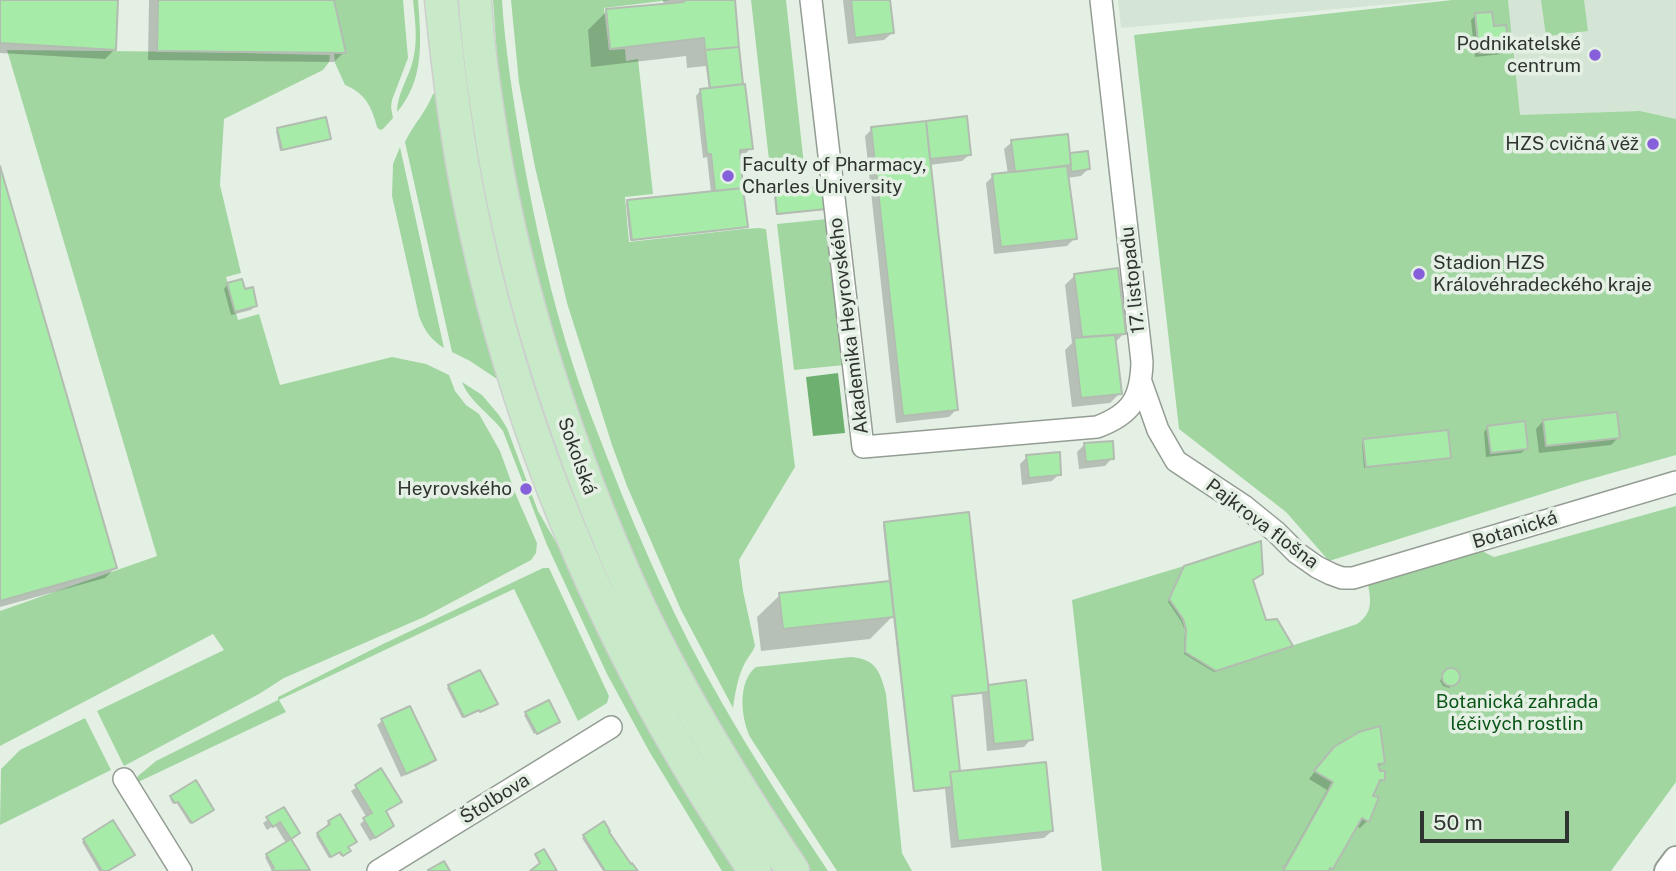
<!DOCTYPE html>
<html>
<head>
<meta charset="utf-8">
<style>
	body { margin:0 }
	#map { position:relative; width:1676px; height:871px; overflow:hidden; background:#e5f0e5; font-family:"Public Sans",sans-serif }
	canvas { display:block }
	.scale { position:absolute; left:1420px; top:811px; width:149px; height:32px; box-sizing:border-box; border:4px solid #303430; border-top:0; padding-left:9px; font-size:21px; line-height:24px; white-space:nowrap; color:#303430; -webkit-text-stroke:5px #e5f0e5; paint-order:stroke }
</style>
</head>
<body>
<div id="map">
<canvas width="1676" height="871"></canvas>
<div class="scale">50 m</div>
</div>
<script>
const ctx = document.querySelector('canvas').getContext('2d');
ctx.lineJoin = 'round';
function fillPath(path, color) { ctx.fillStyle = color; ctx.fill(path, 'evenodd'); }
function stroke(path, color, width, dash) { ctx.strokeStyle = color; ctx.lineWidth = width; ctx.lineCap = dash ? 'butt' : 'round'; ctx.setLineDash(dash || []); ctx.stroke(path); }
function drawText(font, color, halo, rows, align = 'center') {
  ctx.font = font + ' "Public Sans",sans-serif'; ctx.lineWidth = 7; ctx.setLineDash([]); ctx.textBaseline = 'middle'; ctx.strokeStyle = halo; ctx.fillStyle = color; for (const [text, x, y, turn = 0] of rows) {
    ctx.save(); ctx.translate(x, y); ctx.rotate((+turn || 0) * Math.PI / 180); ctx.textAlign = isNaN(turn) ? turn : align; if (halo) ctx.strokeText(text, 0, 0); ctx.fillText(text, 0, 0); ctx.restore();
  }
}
const built = new Path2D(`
	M1118 0H1438L1121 28Z
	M1508 0H1676V119L1640 111 1519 116Z`);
const green = new Path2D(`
	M334 0H403L408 58 392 100 391 107 393 118 383 129 380 130 377 127C372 107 365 93 345 85L335 63 334 54 345 53Z
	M413 0H418C421 39 425 80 397 112 397 93 409 78 413 60 418 40 415 20 413 0Z
	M493 0H502C505 51 514 102 522 152 535 224 551 298 574 368 584 399 597 431 609 462 641 544 677 625 721 701 754 759 791 815 828 871H810L775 818 716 723 658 615 597 473 545 317 512 170 499 83Z
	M511 0H671L604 8 609 50 625 49 626 61 638 59 653 194 625 197 629 242 743 229 759 228 766 229 795 467 739 560 743 591 755 646C752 654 746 659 743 667 737 680 735 695 733 708L681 610 627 486 612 445 567 303 535 167 519 83Z
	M751 0H786L804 165 770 169Z
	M1452 0H1508L1520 115 1640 111 1676 119V455L1580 482 1329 561 1286 512 1179 429 1134 35Z
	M1541 0H1584L1588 31 1546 36Z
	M7 50 203 52 330 55 329 62 323 70 224 119 220 185 241 273 226 277 238 320 259 314 280 385 392 357 426 364 449 375 455 391 466 405 479 414 500 451 516 495 537 543 536 553 531 560 424 617 284 678 259 694 124 766 97 711 224 650 213 634 0 746V611L157 556Z
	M438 93 500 381 470 361 452 352 405 142C413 125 426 112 433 94Z
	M400 147 444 348C431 340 424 330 419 316L392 196 393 164Z
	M827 219 844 365 794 370 777 224Z
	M462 382 482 395 499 415 507 428 538 511 568 563 736 871H722L649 751 607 674 547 545 503 431C491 415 468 400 462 382Z
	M1676 506V782L1611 871H1102L1072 600 1184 566 1169 599C1185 623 1186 623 1185 652L1216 671 1357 624C1373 613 1371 601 1368 584L1482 551 1494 557Z
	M543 568H549L609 696 607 703 578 721 514 589 279 700 286 712 134 784 138 776 156 761 278 700V697L381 645Z
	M851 657C876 659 880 671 886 694L902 853 912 871H837L750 737C741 718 737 682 756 667Z
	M85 718 111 770 0 825 1 769 20 750Z`);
const water = new Path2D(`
	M838 373 845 433 813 436 806 377Z`);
const shadow = new Path2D(`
	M0 0H117L115 49 105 59 0 53Z
	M149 0H332L344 52 334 62 148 60Z
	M663 0H733L742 84 739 87 751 148 746 153 738 154 744 227 630 241 626 204 628 202 711 193 707 157 703 158 696 96 700 91 709 90 706 66 687 68 686 56 591 67 588 30 607 11 664 6Z
	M843 0H888L892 33 884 40 848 44Z
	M1476 15 1507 49 1502 54 1475 57 1471 20Z
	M278 129 329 138 327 140 280 151 276 131Z
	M872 129 970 154 962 161 929 165 956 410 949 417 896 423 865 136Z
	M1012 142 1069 155 1087 153 1088 169 1081 176 1067 178 1075 238 1067 246 994 254 986 183 993 176 1008 174 1004 149Z
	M0 173 115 568 105 578 0 607Z
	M776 193 825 208 823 210 776 215 774 195Z
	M1075 275 1124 333 1114 344 1120 393 1110 403 1072 407 1065 350 1072 343 1065 285Z
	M228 284 243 291 255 306 251 310 231 315 224 289Z
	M1543 421 1618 438 1611 445 1539 453 1536 429Z
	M1488 427 1526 449 1521 453 1486 457 1484 432Z
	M1364 441 1449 457 1447 459 1364 468 1362 443Z
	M1084 445 1112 458 1105 466 1079 469 1077 452Z
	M1027 457 1059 474 1052 481 1022 485 1020 464Z
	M885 523 987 687 1031 739 1024 747 987 751 982 694 950 697 958 773 1052 831 1044 838 951 848 945 789 913 792 893 616 870 639 761 651 757 617 780 595 889 583 883 525Z
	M1182 570 1252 580 1265 621 1291 646 1214 672 1184 654 1185 631 1181 621 1168 602Z
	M1452 670 1457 672 1459 675 1457 681 1449 688 1443 686 1440 681 1443 675Z
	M449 686 494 705 462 718 447 688Z
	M409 708 434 760 429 765 401 777 377 725 382 721Z
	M526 714 556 723 534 734 524 715Z
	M1327 756 1383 763 1377 768 1383 779 1376 787 1371 797 1367 821 1360 828 1356 826 1329 871H1282L1327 790 1309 779Z
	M381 771 395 806 384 812 388 830 370 841 360 824 367 818 351 791Z
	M172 797 210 811 190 824 176 802 173 804 170 799Z
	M283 809 298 833 289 840 307 871H272L265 857 286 843 275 825 267 830 263 823Z
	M329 822 346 847 347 852 341 856 338 852 329 858 316 836 329 827 327 824Z
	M113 823 106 871H99L82 842Z
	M603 823 608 831 635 871H603L582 838Z`);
const building = new Path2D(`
	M0 0H118L116 50 0 43Z
	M158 0H334L346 53 157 51Z
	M684 0H735L739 47 705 50 704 38 610 49 606 9 684 2Z
	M851 0H890L894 33 855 38Z
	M1492 12 1494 26 1506 25 1509 50 1479 53 1475 13Z
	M739 47 743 84 710 88 705 50Z
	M745 84 753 149 740 150 743 188 715 191 711 154H707L700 89Z
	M967 116 971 155 930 159 926 121Z
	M326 117 331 139 282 150 277 128Z
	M926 121 958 410 903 416 871 127Z
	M1068 134 1071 165 1015 172 1011 140Z
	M1088 151 1090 169 1071 172 1070 153Z
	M0 166 117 568 0 601Z
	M1067 166 1077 239 1001 247 992 174Z
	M824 186 826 209 777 214 775 192Z
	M743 188 748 227 632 240 627 200Z
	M1118 268 1126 334 1082 337 1074 274Z
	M242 279 245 289 253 287 257 306 235 312 227 283Z
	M1115 335 1122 394 1081 398 1074 338Z
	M1617 412 1620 438 1546 446 1543 420Z
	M1525 421 1528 449 1491 453 1487 426Z
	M1448 430 1451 458 1366 467 1363 439Z
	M1113 441 1114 459 1086 462 1084 443Z
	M1060 452 1061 475 1029 478 1026 455Z
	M969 512 989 692 952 696 960 771 950 772 952 787 914 791 884 522Z
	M1261 541 1263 574 1253 580 1266 620 1277 619 1293 646 1216 671 1185 652 1186 629 1183 619 1169 599 1184 566Z
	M890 581 894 617 783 629 779 593Z
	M1442 677a9 9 0 1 1 18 0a9 9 0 1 1-18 0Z
	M480 670 498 704 480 712 479 710 464 717 448 685Z
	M1026 680 1033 740 994 744 988 685Z
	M549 700 560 722 537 734 525 712Z
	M410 706 436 760 406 774 381 719Z
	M1380 726 1385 763 1378 764 1380 771H1385V780H1380L1373 796 1379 797 1369 822 1362 818 1333 869 1330 868 1329 871H1283L1285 867 1283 866H1286L1333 782 1314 771 1334 747 1359 732Z
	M1046 762 1053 831 958 841 950 772Z
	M381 768 402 802 386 811 394 826 375 838 363 818 372 813 355 785Z
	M196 780 214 810 192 823 178 802 175 803 170 796Z
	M284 807 300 833 291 839 280 822 273 827 266 817Z
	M340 814 357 842 348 847 351 851 343 856 340 852 331 857 317 833 330 824 328 821Z
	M113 820 135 855 108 871H102L83 839Z
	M604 821 610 831 609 832 631 864 632 863 638 871H605L583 835Z
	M291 839 310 870 273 871 272 869 274 868 266 854Z
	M544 849 557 871H530L540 863 535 854Z
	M444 861 450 871H428V870Z`);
const minor = new Path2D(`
	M811 0 863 447 1097 427C1132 414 1141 398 1142 362L1101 0
	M1141 382 1158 430 1176 461 1244 506 1276 532 1297 553 1317 567 1331 574 1342 578H1353L1676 482
	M124 779 181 871
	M378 871 611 727`);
const tertiary = new Path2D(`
	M1667 871 1676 859`);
const primary = new Path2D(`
	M441 0C448 69 456 137 470 204 505 378 568 548 653 704 684 761 719 817 755 871
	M475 0C478 51 486 102 494 152 521 306 570 454 634 596 678 691 735 784 793 871`);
const markers = [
	[1595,55,7,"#865fda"],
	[1653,144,7,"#865fda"],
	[728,176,7,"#865fda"],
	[1419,274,7,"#865fda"],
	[526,489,7,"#865fda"]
];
const poiNames = [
	["Podnikatelské",1581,44],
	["centrum",1581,66],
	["HZS cvičná věž",1639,144],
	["Faculty of Pharmacy,",742,165,"left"],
	["Charles University",742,187,"left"],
	["Stadion HZS",1433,263,"left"],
	["Královéhradeckého kraje",1433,285,"left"],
	["Heyrovského",512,489]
];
const streetNames = [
	["17. listopadu",1133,280,-96],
	["Akademika Heyrovského",849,326,-97],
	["Sokolská",577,456,70],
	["Pajkrova flošna",1262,524,37],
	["Botanická",1515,530,-17],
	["Štolbova",495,799,-32]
];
const parkNames = [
	["Botanická zahrada",1517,702],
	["léčivých rostlin",1517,724]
];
fillPath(built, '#d5e5d5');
fillPath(green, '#a1d6a1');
fillPath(water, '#6db06f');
fillPath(shadow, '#0003');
fillPath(building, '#a6eca8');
stroke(building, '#b2bcb1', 2);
stroke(minor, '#949d93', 24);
stroke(tertiary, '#949d93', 28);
stroke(primary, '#cdcecd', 35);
stroke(minor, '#fff', 21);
stroke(tertiary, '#fff', 24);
stroke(primary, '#c8eac9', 32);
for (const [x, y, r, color] of markers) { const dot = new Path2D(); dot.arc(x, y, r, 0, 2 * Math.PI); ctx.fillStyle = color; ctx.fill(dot); stroke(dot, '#e5f0e5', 2.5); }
drawText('19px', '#303430', '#e5f0e5', poiNames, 'right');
drawText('19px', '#303430', '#e5f0e5', streetNames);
drawText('19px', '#0a5517', '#e5f0e5', parkNames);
</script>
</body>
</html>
